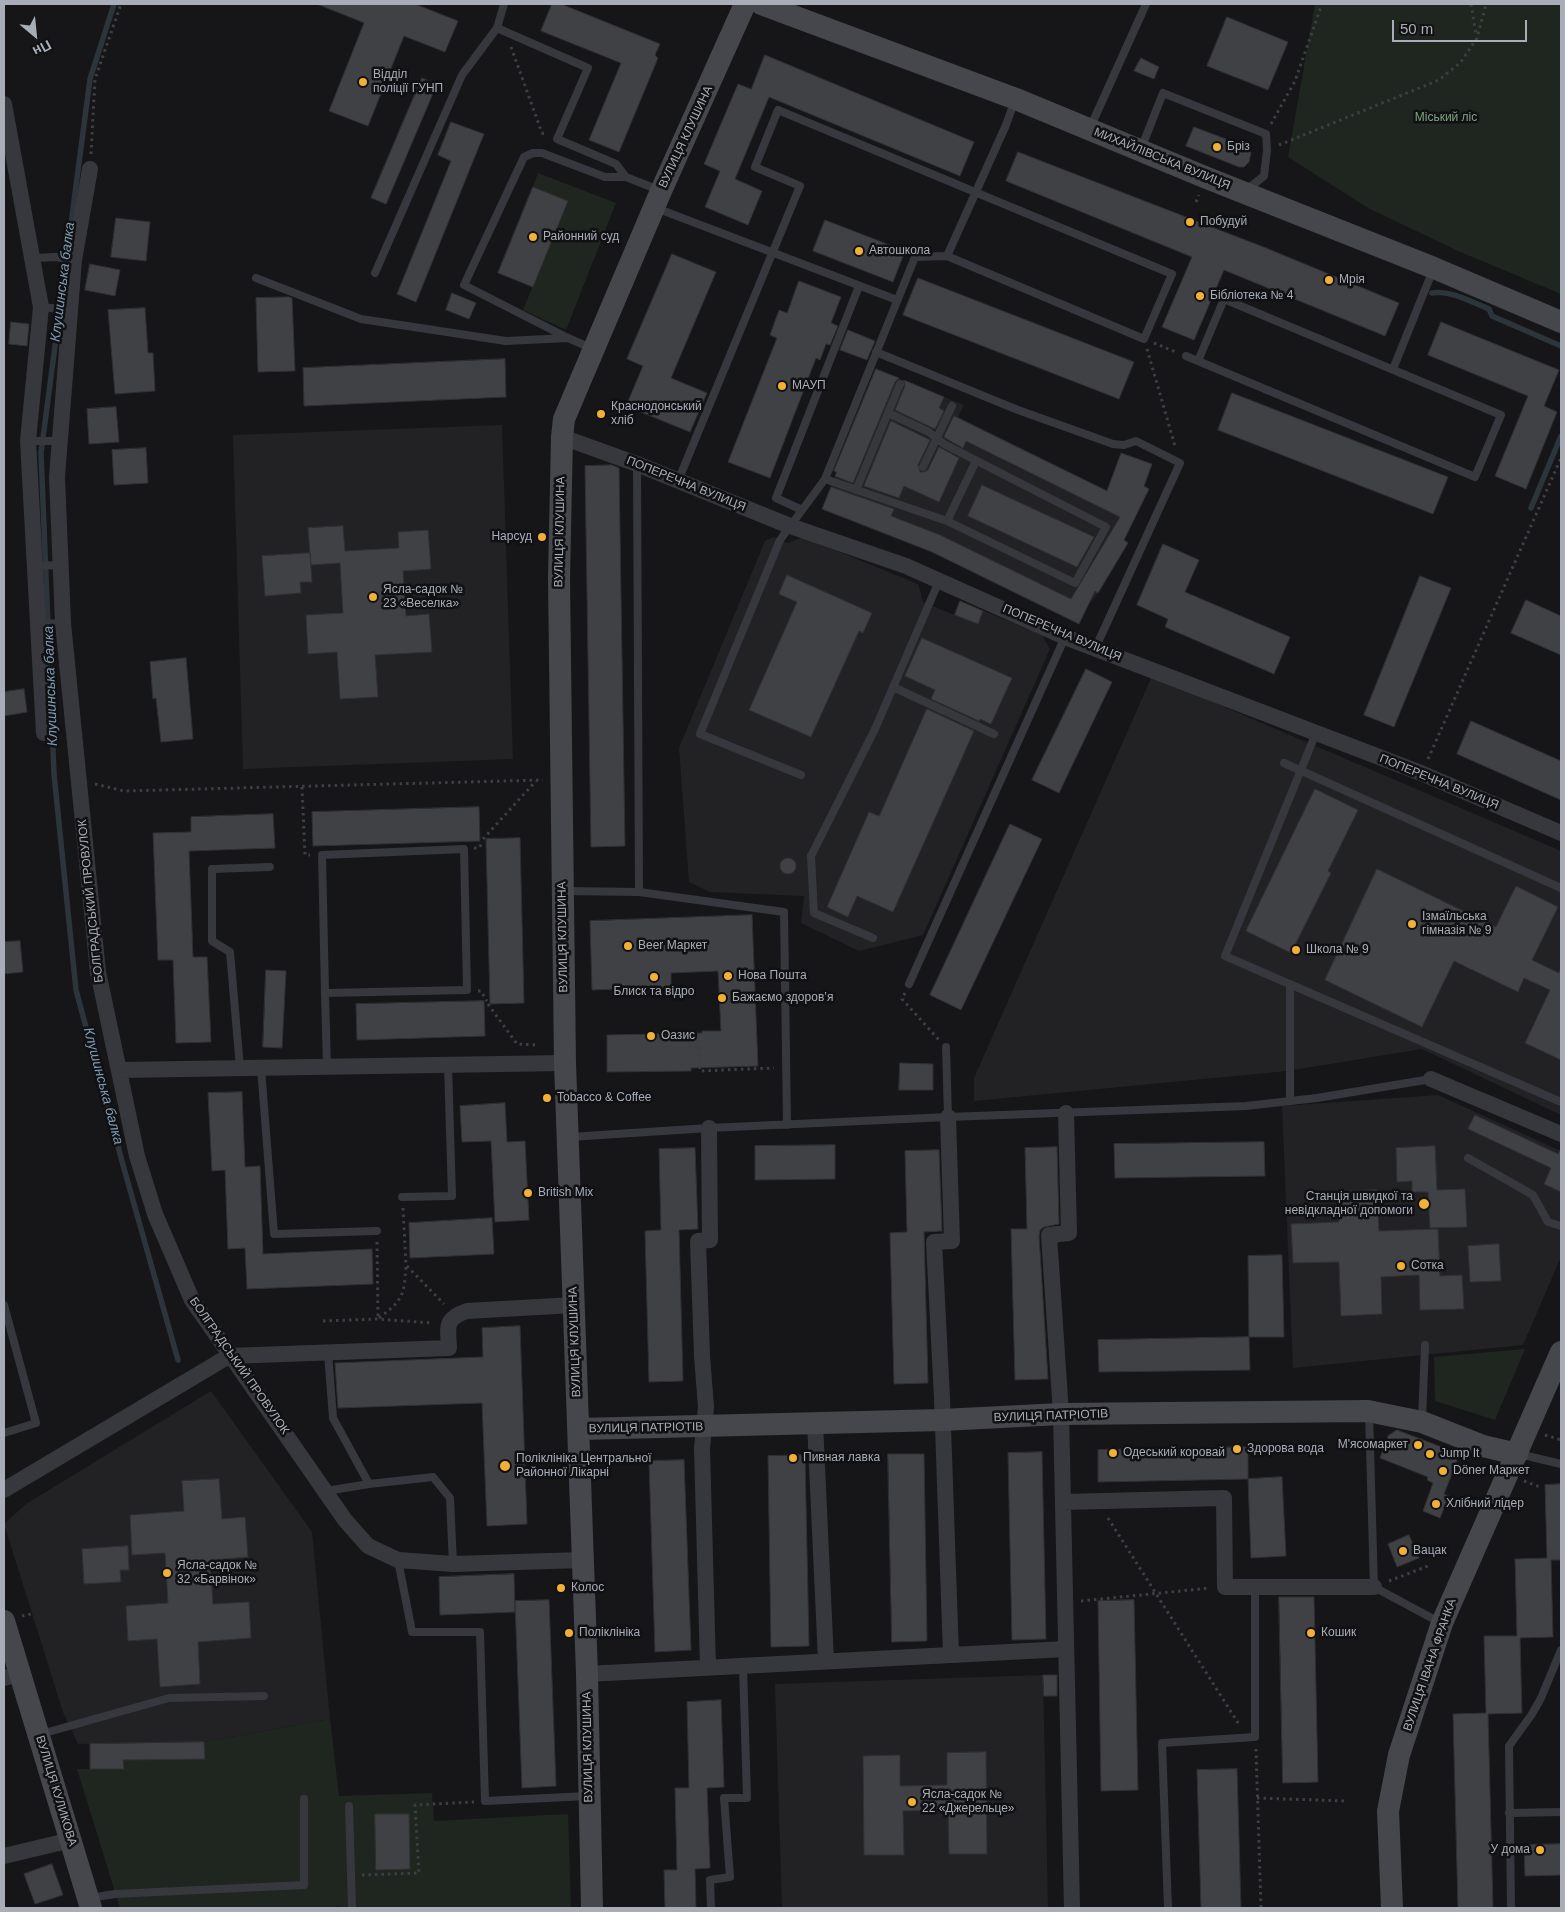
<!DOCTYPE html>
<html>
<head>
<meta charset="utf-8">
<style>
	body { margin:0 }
	#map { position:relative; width:1565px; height:1912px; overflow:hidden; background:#161618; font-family:Helvetica,sans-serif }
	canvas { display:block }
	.frame { position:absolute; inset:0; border:5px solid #a8adb8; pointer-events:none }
	.north { position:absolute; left:10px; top:10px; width:50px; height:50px; -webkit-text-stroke:4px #111113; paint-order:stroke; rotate:152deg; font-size:14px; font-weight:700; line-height:20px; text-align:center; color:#a8adb8 }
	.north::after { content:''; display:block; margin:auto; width:18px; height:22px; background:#a8adb8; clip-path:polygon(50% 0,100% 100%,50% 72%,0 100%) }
	.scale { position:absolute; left:1392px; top:20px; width:135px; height:22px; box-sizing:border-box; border:2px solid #a8adb8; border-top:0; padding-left:6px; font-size:15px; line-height:18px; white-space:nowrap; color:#a8adb8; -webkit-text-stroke:4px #111113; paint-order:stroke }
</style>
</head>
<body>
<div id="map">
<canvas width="1565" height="1912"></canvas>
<div class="frame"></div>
<div class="north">Пн</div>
<div class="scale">50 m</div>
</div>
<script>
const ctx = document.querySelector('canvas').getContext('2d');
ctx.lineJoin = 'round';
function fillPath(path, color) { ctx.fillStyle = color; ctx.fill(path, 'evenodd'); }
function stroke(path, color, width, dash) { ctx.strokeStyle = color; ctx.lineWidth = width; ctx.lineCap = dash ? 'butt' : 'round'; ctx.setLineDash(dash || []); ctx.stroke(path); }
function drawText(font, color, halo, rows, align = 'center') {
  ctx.font = font + ' Helvetica,sans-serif'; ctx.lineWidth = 5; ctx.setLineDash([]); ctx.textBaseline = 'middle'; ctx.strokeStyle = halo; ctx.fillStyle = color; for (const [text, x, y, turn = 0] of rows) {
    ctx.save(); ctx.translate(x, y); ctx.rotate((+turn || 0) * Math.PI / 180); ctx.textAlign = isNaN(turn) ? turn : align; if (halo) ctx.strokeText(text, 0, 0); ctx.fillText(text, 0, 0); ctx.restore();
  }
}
const built = new Path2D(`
	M875 369 964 405 958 417 1140 507 1123 540 1128 543 1098 593 1087 607 1079 624 932 552 822 509 836 472 834 471Z
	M502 425 513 759 243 769 233 435Z
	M773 537 788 543 803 537 918 584 923 602 954 615 960 601 1042 635 1050 649 923 935 859 951 801 923 804 896 710 892 689 882 679 748 765 541Z
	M1152 676 1561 851V1115L1422 1049 1287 1071 974 1101V1078Z
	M1438 1095 1561 1151V1257L1523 1345 1293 1368 1282 1106Z
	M211 1391 312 1532 330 1719 204 1742 78 1744 63 1712 4 1524 26 1504Z
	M1043 1675 1048 1908H782L775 1684Z`);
const green = new Path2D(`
	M1315 4H1561V294L1458 251 1368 208 1288 157Z
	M538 173 616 203 566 330 523 310 568 201 533 187Z
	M1525 1349 1495 1420 1435 1401 1434 1357Z
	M330 1719 339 1796 432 1793 434 1821 568 1814 571 1908H340L339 1906 334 1908H120L77 1769H90V1744L204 1742Z`);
const stream = new Path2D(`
	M114 4 90 79 41 453 54 774 76 990 123 1165 178 1360
	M1432 293C1451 290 1471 302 1489 309L1492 316 1561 346
	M1531 508 1561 436`);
const building = new Path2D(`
	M317 4H415L458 21 445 52 404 36 368 126 329 111 364 23Z
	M552 4H561L660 44 655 55 658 58 619 152 589 140 621 63 541 31Z
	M1227 17 1288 42 1268 90 1207 66Z
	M765 55 974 142 960 176 769 97 735 179 762 191 748 225 705 207 720 171 704 164 738 84 751 89Z
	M1141 58 1159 67 1154 79 1134 71Z
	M422 78 437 84 386 204 371 198Z
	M451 122 484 134 416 302 397 294 451 161 438 155Z
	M1194 127 1247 147 1251 153 1249 162 1244 167H1239L1186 146Z
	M1018 152 1266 248 1399 303 1385 336 1224 270 1194 340 1162 327 1192 257 1006 181Z
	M533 187 568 201 533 287 498 273Z
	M116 218 150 222 146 261 111 257Z
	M825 220 905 251 893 282 813 251Z
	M672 254 716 272 671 378 707 393 690 432 626 406 643 366 627 359Z
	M90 264 120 270 115 296 85 290Z
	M918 278 1134 362 1119 399 903 315Z
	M799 281 841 297 831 323 838 326 830 345 826 344 820 360 816 358 770 478 728 462 777 338 770 335 779 310 787 313Z
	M452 293 476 303 469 319 446 310Z
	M289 297 292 298 295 371 258 372 256 298Z
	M145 308 148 353H153L155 391 115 394 108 310Z
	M11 322 29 324 27 346 9 344Z
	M1441 322 1559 370 1544 406 1557 412 1526 489 1495 476 1528 396 1428 355Z
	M848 330 875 341 867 360 840 350Z
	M505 359 506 397 304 406 303 368Z
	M876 369 899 378 895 382 853 483 835 476 837 472 834 471Z
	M904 380 944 397 939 408 944 411 935 429 895 410 905 386Z
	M1232 393 1448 477 1433 514 1218 430Z
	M116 407 119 442 89 444 87 409Z
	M954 416 1107 491 1121 453 1152 464 1144 486 1149 489 1124 540 1128 543 1098 593 1095 591 1079 624 932 552 822 509 831 487 894 509 891 516 940 535 1071 599 1120 517 966 441 963 448 947 439 944 437Z
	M891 421 930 440 918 465 920 472H924L928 470 939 447 959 458 939 502 904 486 899 498 864 486Z
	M146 448 148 483 114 485 112 450Z
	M612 465 619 468 625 846 591 847 585 466Z
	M982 485 1094 537 1077 567 968 516Z
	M343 526 345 551 399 548 398 532 428 530 431 569 403 571 406 616 429 614 432 652 375 655 378 697 340 699 337 652 308 654 306 615 343 613 340 563 311 565 308 528Z
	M1163 544 1199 560 1185 592 1290 637 1274 674 1165 627 1168 619 1137 605Z
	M310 553 312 582H300L301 593 265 596 262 556Z
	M787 575 872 613 863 633 859 631 811 737 749 710 797 602 779 594Z
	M1420 576 1451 588 1394 727 1364 715Z
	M1526 600 1561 616V655L1511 633Z
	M960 601 983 611 978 624 955 615Z
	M922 638 1012 678 991 724 980 719 979 721 931 699 935 690 905 676Z
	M186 658 193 739 161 742 156 698 153 699 150 662Z
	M1086 669 1112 682 1059 793 1032 780Z
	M24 689 27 712 4 716V692Z
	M927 709 974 731 893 912 857 896 848 917 827 907 869 812 879 816Z
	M1471 721 1561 761V800L1457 754Z
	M1315 789 1358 810 1328 871 1331 873 1291 953 1246 931Z
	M479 807 480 841 313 846 312 812Z
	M273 814 275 848 189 851 193 957H207L211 1042 176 1043 173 960H158L153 833 191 832V817Z
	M1010 824 1042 839 961 1010 930 995Z
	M520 838 524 1003 490 1004 486 839Z
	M780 866a8 8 0 1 1 16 0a8 8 0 1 1-16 0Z
	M1377 869 1496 927 1516 886 1558 907 1532 960 1559 973 1561 968V1060L1525 1043 1550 990 1524 978 1518 992 1454 961 1422 1027 1325 980Z
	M752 915 758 1066 691 1068V1071L607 1072V1035L702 1033V1031H721L718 971 671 973V987L592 990 590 921Z
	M20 941 23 972 4 974V942Z
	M266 970 286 971 282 1048 263 1047Z
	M484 1001 485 1036 357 1040 356 1004Z
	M900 1063 933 1064V1090H899Z
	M242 1092 245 1167 260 1166 263 1254 372 1249 373 1284 247 1289 245 1248 228 1249 225 1170 212 1171 208 1093Z
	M505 1103 507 1142 525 1141 529 1220 495 1222 491 1141 462 1142 460 1106Z
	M1475 1115 1558 1154 1561 1148V1192L1544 1184 1551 1168 1468 1129Z
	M1264 1142 1265 1176 1115 1178 1114 1144Z
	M835 1145V1179L755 1180V1146Z
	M1435 1146 1437 1190 1465 1189 1467 1227 1430 1228 1428 1192H1412V1181L1397 1182 1396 1148Z
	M1057 1147 1059 1224 1044 1227 1040 1230 1039 1236 1048 1379 1015 1380 1011 1229H1027L1025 1148Z
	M695 1148 698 1229 679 1230 683 1381 649 1382 645 1231 661 1230 659 1149Z
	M939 1150 942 1231 924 1232 928 1383 894 1384 890 1233 907 1232 905 1151Z
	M1377 1190 1379 1231 1438 1229 1440 1276 1462 1275 1464 1309 1420 1310 1419 1275 1381 1277 1382 1314 1341 1316 1339 1262 1293 1263 1291 1224 1339 1222 1338 1192Z
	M492 1218 494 1254 410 1258 409 1223Z
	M1499 1244 1501 1281 1470 1282 1468 1246Z
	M1282 1255 1284 1337H1249L1248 1256Z
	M520 1326 527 1524 487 1526 482 1403 338 1408 335 1363 483 1357 482 1328Z
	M1249 1337 1250 1370 1099 1372 1098 1340Z
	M1397 1430 1452 1451 1457 1461 1444 1494 1449 1496 1440 1518 1423 1511 1433 1483 1427 1480 1428 1477 1380 1458 1388 1436Z
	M1248 1447V1479L1098 1482V1450Z
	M1042 1452 1046 1639 1012 1640 1008 1453Z
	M888 1454H924L927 1641 892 1642Z
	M805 1455 809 1646 771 1647 768 1456Z
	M684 1460 691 1650 655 1652 649 1461Z
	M1282 1477 1286 1556 1251 1558 1248 1479Z
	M219 1479 222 1519 245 1517 248 1557 210 1560 213 1604 249 1602 251 1638 198 1642 200 1684 160 1687 157 1639 128 1641 126 1606 168 1603 165 1553 132 1555 130 1515 184 1511 182 1481Z
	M1561 1484V1560H1551L1553 1637 1520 1638 1522 1713 1488 1714 1493 1908H1458L1453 1714 1486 1713 1484 1636H1517L1515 1559 1547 1558 1545 1485Z
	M1409 1535 1419 1558 1397 1567 1388 1544Z
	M128 1546 129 1570H120L121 1582 84 1584 82 1549Z
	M514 1574 515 1612 440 1615 439 1577Z
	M1279 1597H1314L1318 1782 1283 1783Z
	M549 1600 556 1786 522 1788 515 1601Z
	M1134 1600 1138 1790 1101 1791 1098 1601Z
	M1043 1675H1057V1696H1044Z
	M721 1700 724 1787 707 1788 710 1868 695 1869 696 1908H665L664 1870H677L675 1788H689L687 1702Z
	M204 1742 205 1759 123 1760 124 1769H90V1744Z
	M986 1752 987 1854H949L948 1810 903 1811 904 1855H864L863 1756 900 1755V1786L947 1785V1753Z
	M1237 1769 1241 1908H1201L1197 1770Z
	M375 1814H409L410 1869 376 1870Z
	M1561 1844V1875L1525 1876 1524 1845Z
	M52 1864 63 1895 35 1904 24 1874Z`);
const path = new Path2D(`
	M1471 4 1476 35
	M511 47 542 133 547 134
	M1271 124 1295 81 1322 4
	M1279 145 1439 80 1461 62 1477 38 1486 4
	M91 154 95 79 121 4
	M1196 202 1199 195
	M1154 343 1176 352
	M1147 349 1175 446
	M1428 759 1561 458
	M95 784 124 791 543 780
	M302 787 305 855H310
	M483 839 536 781
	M474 848H479L483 841
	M478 991H481L487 1001
	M905 993 902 999 939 1040
	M488 1004 517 1044 537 1045
	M697 1034 700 1071 774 1068
	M403 1208 406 1265 444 1304
	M377 1242 378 1319
	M379 1318C403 1300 404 1296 406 1266
	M323 1321 378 1319 432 1323
	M1545 1435 1561 1440
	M1524 1481 1540 1487
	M1108 1518 1240 1726
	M1389 1581 1428 1566
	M1081 1601 1210 1588
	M22 1616 31 1614
	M1256 1749 1261 1908
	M1257 1798 1346 1801
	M362 1875 419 1873 415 1805 474 1802`);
const lane = new Path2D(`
	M497 28 588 68 557 139 616 164 626 177 659 190
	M1090 128 1146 4
	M1141 149 1163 93 1266 134 1267 150 1264 176 1245 191
	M656 208 897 300
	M947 256 1006 125 1015 100
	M34 258 56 257 74 260
	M375 273 462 75 497 28 504 4
	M256 278 361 319 506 341 568 338 593 349
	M41 307 70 310
	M568 338 464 285 524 157 533 153H542L605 177H626
	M876 352 1018 410 1113 444 1124 445 1136 441 1180 463 1095 649
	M1186 356 1475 477 1501 415 1224 299 1198 361
	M1393 369 1433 270
	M28 441H58
	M637 464 639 892
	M923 467 952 406
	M825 479 947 521 1075 583 1106 527 944 444 929 432 888 413
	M678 481 800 186 755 167 778 110 1172 274 1144 339 947 256 915 257 825 479 780 540 700 734 801 775
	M856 490 900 384
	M802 510 776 498 859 286
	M947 521 976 461
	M35 566 60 565
	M38 624 63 623
	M893 687 994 734
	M1316 733 1225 956 1561 1102
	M1284 763 1561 888
	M564 891 639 892 784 912 787 1125
	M873 938 814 913 811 856 875 729 939 581
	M909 984 1065 637
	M325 993 467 990 464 849 322 855 325 993 327 1067
	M946 1047 948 1117
	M240 1068 230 952 212 941V869L270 867
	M261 1068 274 1234 377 1231
	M1290 1101V984
	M570 1137 709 1128 948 1117 1246 1106 1317 1098 1431 1079
	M1468 1158 1533 1195 1548 1222 1561 1226
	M402 1197 452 1196 448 1065
	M4 1305 36 1423 4 1433
	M328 1353 333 1418 369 1484 433 1477 450 1498 453 1564
	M1369 1413 1374 1587 1439 1622
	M1422 1420 1425 1345
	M1519 1454 1561 1464
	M326 1491 369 1484
	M398 1560 412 1632H480L485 1801 588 1796
	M41 1734 169 1698 264 1696
	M349 1806 352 1908
	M1509 1813 1561 1812
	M90 1898 115 1894 304 1885V1799
	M711 1908 710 1880 730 1877 724 1798H747L743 1665
	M1168 1908 1162 1743 1255 1737V1586
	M1511 1908 1509 1746 1532 1714 1541 1698 1561 1650`);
const street = new Path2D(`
	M4 104 41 307 28 441 44 733
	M90 169 74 260 57 477 63 623 98 972 137 1156 155 1214 192 1300 345 1520 368 1546 398 1560 453 1564 582 1560
	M562 437 637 464 790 526 906 566 1065 637 1421 773 1561 833
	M120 1070 565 1063
	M1431 1079 1561 1134
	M1066 1113 1069 1233 1049 1235 1061 1414 1072 1908
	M948 1117 952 1241 934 1242 942 1398 951 1655
	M815 1423 826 1661
	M4 1490 229 1356 449 1348C448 1326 444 1319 467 1311L574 1305
	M1063 1502 1224 1498 1225 1587H1374
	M708 1667 702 1448 706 1407 702 1356 698 1241 710 1240 709 1128
	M587 1674 1066 1649
	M4 1678 20 1674
	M4 1856 71 1840`);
const secondary = new Path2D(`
	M761 4 1016 99 1207 178 1434 268 1561 322
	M579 1429 942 1420 1061 1414 1368 1411 1422 1422 1483 1446 1517 1454
	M4 1621 91 1908
	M592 1908 587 1674 565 1063 559 578 562 437 564 419 661 191 745 4
	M1392 1908 1388 1811 1399 1755 1442 1623 1561 1352`);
const markers = [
	[363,82,5,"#f2b134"],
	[1217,147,5,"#f2b134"],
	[1190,222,5,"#f2b134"],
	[533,237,5,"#f2b134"],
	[859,251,5,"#f2b134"],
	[1329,280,5,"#f2b134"],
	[1200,296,5,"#f2b134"],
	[782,386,5,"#f2b134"],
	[601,414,5,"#f2b134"],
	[542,537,5,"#f2b134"],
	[373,597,5,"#f2b134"],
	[1412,924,5,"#f2b134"],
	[628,946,5,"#f2b134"],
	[1296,950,5,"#f2b134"],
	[728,976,5,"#f2b134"],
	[654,977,5,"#f2b134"],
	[722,998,5,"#f2b134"],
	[651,1036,5,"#f2b134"],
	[547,1098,5,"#f2b134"],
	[528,1193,5,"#f2b134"],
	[1424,1204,6,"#f2b134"],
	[1401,1266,5,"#f2b134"],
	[1418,1445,5,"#f2b134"],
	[1237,1449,5,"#f2b134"],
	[1113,1453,5,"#f2b134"],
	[1430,1454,5,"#f2b134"],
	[793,1458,5,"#f2b134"],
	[505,1466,6,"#f2b134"],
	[1443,1471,5,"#f2b134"],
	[1436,1504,5,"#f2b134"],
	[1403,1551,5,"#f2b134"],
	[167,1573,5,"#f2b134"],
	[561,1588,5,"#f2b134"],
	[569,1633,5,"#f2b134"],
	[1311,1633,5,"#f2b134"],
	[912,1802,5,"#f2b134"],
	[1540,1850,5,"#f2b134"]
];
const poiNames = [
	["Відділ",373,75],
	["поліції ГУНП",373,89],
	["Бріз",1227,147],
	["Побудуй",1200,222],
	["Районний суд",543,237],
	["Автошкола",869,251],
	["Мрія",1339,280],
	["Бібліотека № 4",1210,296],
	["МАУП",792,386],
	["Краснодонський",611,407],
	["хліб",611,421],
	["Нарсуд",532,537,"right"],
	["Ясла-садок №",383,590],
	["23 «Веселка»",383,604],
	["Ізмаїльська",1422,917],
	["гімназія № 9",1422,931],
	["Beer Маркет",638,946],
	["Школа № 9",1306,950],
	["Нова Пошта",738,976],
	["Блиск та відро",654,992,"center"],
	["Бажаємо здоровʼя",732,998],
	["Оазис",661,1036],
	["Tobacco & Coffee",557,1098],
	["British Mix",538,1193],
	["Станція швидкої та",1413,1197,"right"],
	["невідкладної допомоги",1413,1211,"right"],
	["Сотка",1411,1266],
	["М'ясомаркет",1408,1445,"right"],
	["Здорова вода",1247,1449],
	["Одеський коровай",1123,1453],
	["Jump It",1440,1454],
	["Пивная лавка",803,1458],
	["Поліклініка Центральної",516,1459],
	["Районної Лікарні",516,1473],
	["Döner Маркет",1453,1471],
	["Хлібний лідер",1446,1504],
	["Вацак",1413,1551],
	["Ясла-садок №",177,1566],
	["32 «Барвінок»",177,1580],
	["Колос",571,1588],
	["Поліклініка",579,1633],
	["Кошик",1321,1633],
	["Ясла-садок №",922,1795],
	["22 «Джерельце»",922,1809],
	["У дома",1530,1850,"right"]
];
const parkNames = [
	["Міський ліс",1446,118]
];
const streetNames = [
	["ВУЛИЦЯ КЛУШИНА",686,137,-65],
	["МИХАЙЛІВСЬКА ВУЛИЦЯ",1162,159,22],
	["ПОПЕРЕЧНА ВУЛИЦЯ",686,484,22],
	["ВУЛИЦЯ КЛУШИНА",560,532,-89],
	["ПОПЕРЕЧНА ВУЛИЦЯ",1062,633,23],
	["ПОПЕРЕЧНА ВУЛИЦЯ",1439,782,22],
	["БОЛГРАДСЬКИЙ ПРОВУЛОК",91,901,-96],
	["ВУЛИЦЯ КЛУШИНА",563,937,-91],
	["ВУЛИЦЯ КЛУШИНА",575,1342,-92],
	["БОЛГРАДСЬКИЙ ПРОВУЛОК",239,1366,55],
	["ВУЛИЦЯ ПАТРІОТІВ",1051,1416,-2],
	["ВУЛИЦЯ ПАТРІОТІВ",646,1428,-1],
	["ВУЛИЦЯ ІВАНА ФРАНКА",1430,1665,-71],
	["ВУЛИЦЯ КЛУШИНА",588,1747,-91],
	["ВУЛИЦЯ КУЛИКОВА",56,1791,73]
];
const waterNames = [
	["Клушинська балка",63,282,-83],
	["Клушинська балка",51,686,-92],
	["Клушинська балка",103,1086,75]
];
fillPath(built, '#222225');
fillPath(green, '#1e261f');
stroke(stream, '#2c353c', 5.5);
fillPath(building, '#404145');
stroke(building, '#303034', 1);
stroke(path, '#3d3f44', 3, [2.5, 4]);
stroke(lane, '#37383d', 8);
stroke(street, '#37383d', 16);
stroke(secondary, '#45474d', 22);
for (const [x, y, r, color] of markers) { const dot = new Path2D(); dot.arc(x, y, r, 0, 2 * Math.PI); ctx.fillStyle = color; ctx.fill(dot); stroke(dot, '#111113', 2); }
drawText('12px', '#a8adb8', '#111113', poiNames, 'left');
drawText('12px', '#7fa381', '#111113', parkNames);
drawText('12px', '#a8adb8', '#111113', streetNames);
drawText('italic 14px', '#7f9bb3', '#111113', waterNames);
</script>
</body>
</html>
